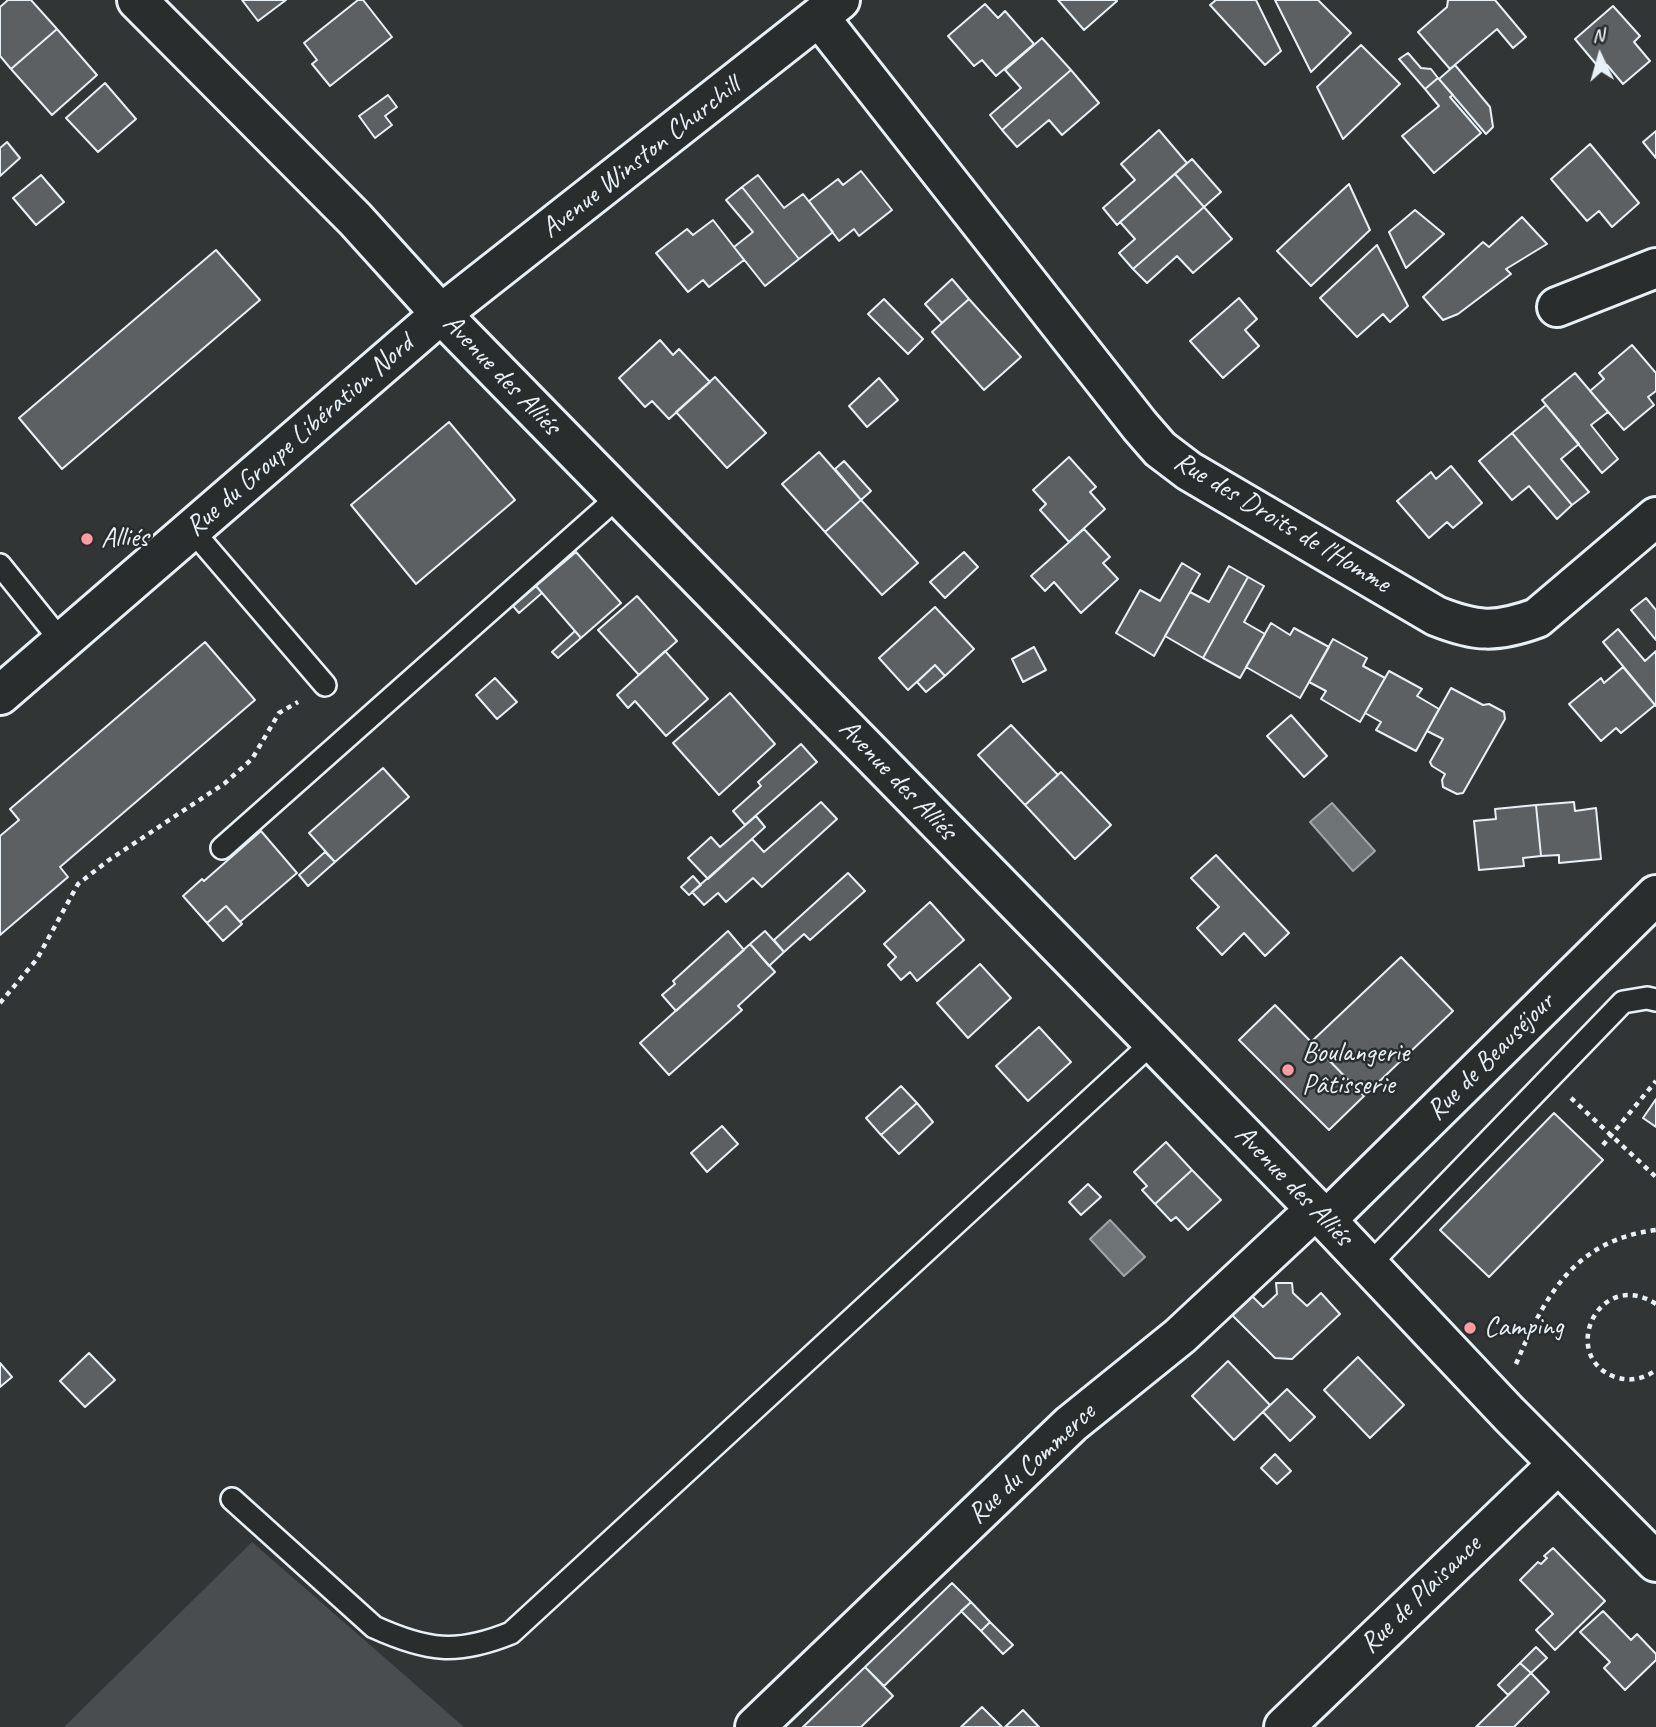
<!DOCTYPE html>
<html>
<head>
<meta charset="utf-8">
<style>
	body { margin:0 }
	#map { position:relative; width:1656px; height:1727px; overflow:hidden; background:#323536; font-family:Caveat,sans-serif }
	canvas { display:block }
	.north { position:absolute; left:1565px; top:21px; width:70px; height:70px; -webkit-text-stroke:5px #2a2d2e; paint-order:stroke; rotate:355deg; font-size:19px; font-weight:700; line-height:28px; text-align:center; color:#e8f1f8 }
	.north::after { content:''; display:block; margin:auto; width:24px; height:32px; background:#e8f1f8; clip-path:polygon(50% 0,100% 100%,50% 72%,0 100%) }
</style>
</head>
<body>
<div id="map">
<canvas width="1656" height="1727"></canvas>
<div class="north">N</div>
</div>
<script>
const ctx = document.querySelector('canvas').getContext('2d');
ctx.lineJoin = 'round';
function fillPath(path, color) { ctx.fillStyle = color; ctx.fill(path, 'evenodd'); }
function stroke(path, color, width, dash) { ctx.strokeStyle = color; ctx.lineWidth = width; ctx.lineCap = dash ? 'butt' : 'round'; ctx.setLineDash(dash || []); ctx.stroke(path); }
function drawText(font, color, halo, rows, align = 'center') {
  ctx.font = font + ' Caveat,sans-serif'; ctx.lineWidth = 5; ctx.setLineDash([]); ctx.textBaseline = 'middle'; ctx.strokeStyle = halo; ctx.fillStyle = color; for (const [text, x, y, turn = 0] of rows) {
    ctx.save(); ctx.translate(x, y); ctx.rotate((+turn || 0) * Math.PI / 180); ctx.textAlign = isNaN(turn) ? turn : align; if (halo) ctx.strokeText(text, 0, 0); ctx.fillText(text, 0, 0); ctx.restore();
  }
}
const green = new Path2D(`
	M252 1542 464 1727H64Z`);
const water = new Path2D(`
	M1332 803 1375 851 1353 871 1310 822Z
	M1110 1220 1145 1257 1124 1276 1090 1239Z`);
const building = new Path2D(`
	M8 0H31L57 29 11 69 0 56V7Z
	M242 0H286L258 21Z
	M358 0H363L392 37 330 86 312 64 317 60 304 43Z
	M1058 0H1115L1117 1 1084 30Z
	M1216 0H1256L1281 51 1265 65 1210 5Z
	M1275 0H1318L1351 33 1311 72Z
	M1448 0H1495L1526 37 1513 48 1497 29 1450 69 1418 32 1447 7Z
	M985 4 998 18 1005 11 1034 44 996 76 982 60 974 66 948 36Z
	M1613 6 1640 36 1634 42 1650 61 1623 84 1607 65 1601 70 1575 39Z
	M57 29 97 75 52 115 11 69Z
	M1042 38 1071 70 1002 130 990 115 1021 88 1005 70Z
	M1361 45 1400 84 1343 139 1317 87Z
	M1408 53 1421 68 1431 69 1438 78 1425 89 1399 59Z
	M1455 65 1490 107 1493 127 1486 134 1439 79Z
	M1071 70 1099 103 1062 135 1049 120 1017 147 1002 130Z
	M1438 78 1453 95 1450 97 1481 133 1434 173 1402 136 1439 106 1425 89Z
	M105 83 136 119 98 152 66 118Z
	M388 95 397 107 385 116 392 125 375 138 359 116Z
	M1159 130 1187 163 1117 225 1103 208 1135 180 1121 164Z
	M1656 131V158L1643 142Z
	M7 142 20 158 0 176V148Z
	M1590 144 1639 203 1612 227 1599 211 1587 221 1551 179Z
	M1192 159 1221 192 1204 207 1175 174Z
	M861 171 892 210 859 236 854 229 839 241 809 201 838 179 843 185Z
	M1175 174 1204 207 1133 269 1119 253 1135 239 1120 222Z
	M41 175 64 202 36 225 13 198Z
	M758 175 784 208 803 194 833 232 799 259 742 187Z
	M1349 184 1370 230 1311 286 1277 251Z
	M742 187 799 259 765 286 734 247 753 232 726 200Z
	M1204 207 1232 239 1193 273 1177 256 1147 283 1133 269Z
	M1415 210 1444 234 1406 268 1389 232Z
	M1522 217 1547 244 1506 269 1511 274 1458 314 1443 320 1423 297 1483 242 1489 247Z
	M713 220 744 260 709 287 703 280 688 292 656 253 687 229 693 235Z
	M1377 245 1408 306 1390 322 1383 314 1357 337 1320 298Z
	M216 250 260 300 62 469 19 418Z
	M952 279 969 299 942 323 925 304Z
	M1239 298 1257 319 1245 330 1259 346 1223 378 1190 341Z
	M884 299 923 339 908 354 868 314Z
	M969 299 1021 357 984 390 932 332Z
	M660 340 673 355 679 349 710 382 669 419 652 401 645 407 619 378Z
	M1632 345 1656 373V391L1648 397 1654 405 1624 430 1590 391 1604 379 1599 373Z
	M1575 373 1608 412 1591 425 1618 459 1602 473 1542 400Z
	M715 377 766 433 727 468 676 412Z
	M879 378 898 400 867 427 849 406Z
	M1546 405 1579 444 1561 459 1589 492 1572 505 1512 433Z
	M449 422 515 500 416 584 351 505Z
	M1512 433 1572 505 1557 519 1529 486 1512 500 1479 461Z
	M819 452 861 500 825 532 782 484Z
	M1069 457 1096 487 1090 492 1105 509 1069 542 1040 510 1046 504 1033 490Z
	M844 461 871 491 861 500 835 469Z
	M1451 466 1482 503 1453 528 1447 522 1429 538 1397 501 1431 472 1436 479Z
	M861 500 918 563 882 595 825 532Z
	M1084 529 1110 557 1103 563 1118 579 1081 613 1054 582 1045 591 1031 576Z
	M576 552 621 603 581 638 536 586Z
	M964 552 978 567 945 598 930 582Z
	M1182 563 1200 574 1154 656 1116 633 1140 590 1160 601Z
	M1229 566 1248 577 1203 658 1165 636 1190 592 1209 602Z
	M1248 577 1264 586 1244 622 1265 634 1240 678 1203 658Z
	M536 586 542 593 519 613 513 606Z
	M637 596 677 641 639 675 598 630Z
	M1646 598 1656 610V640L1631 610Z
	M935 607 974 649 945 676 935 665 908 690 879 658Z
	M1271 623 1290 635 1294 628 1329 647 1300 698 1246 667Z
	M1618 629 1645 661 1656 651V706L1603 642Z
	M575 631 581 638 558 658 552 652Z
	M1333 639 1367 658 1363 666 1385 678 1360 722 1321 699 1326 691 1309 682Z
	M205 642 255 700 60 867 68 877 0 935V836L19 820 10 809Z
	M1034 647 1046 670 1023 682 1012 659Z
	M665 651 708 699 666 736 635 701 628 708 617 695Z
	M935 665 945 676 926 692 917 682Z
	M1623 667 1655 705 1621 733 1616 728 1601 741 1569 704 1601 678 1604 683Z
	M1389 671 1422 689 1417 696 1439 709 1416 751 1376 730 1381 722 1365 713Z
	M495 678 517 702 497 719 476 695Z
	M1451 688 1483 705 1489 704 1504 712 1505 719 1463 793 1457 794 1443 787 1442 780 1445 774 1432 766 1430 762 1443 739 1427 731Z
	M730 693 775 744 719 795 673 743Z
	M1291 715 1327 756 1304 777 1267 736Z
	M1011 725 1058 775 1025 805 978 755Z
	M801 744 817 762 745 825 733 811 761 786 758 782Z
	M383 768 409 797 335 862 309 833Z
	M1061 772 1111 825 1075 859 1025 805Z
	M821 802 837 819 762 887 753 878 726 902 718 893 704 905 692 892 752 839 764 852Z
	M1574 802 1575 811 1596 808 1601 859 1559 863V855L1541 856 1536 805Z
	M1536 805 1541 856 1523 858 1524 866 1479 870 1474 821 1496 819 1495 809Z
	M756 816 765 827 708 879 688 858 711 837 720 847Z
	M261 831 297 873 240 922 226 906 207 923 183 896 202 879 204 881Z
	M325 852 335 862 308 886 299 875Z
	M1216 855 1289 933 1265 956 1244 933 1222 955 1197 928 1219 907 1191 878Z
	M848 873 865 891 810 940 804 934 784 952 774 940Z
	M693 876 701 885 689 895 681 887Z
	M930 902 964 940 917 981 910 972 901 980 888 965 896 957 884 944Z
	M226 906 242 924 223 941 207 923Z
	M728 931 744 950 676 1011 662 995 675 984 673 981Z
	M765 931 784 952 769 966 750 944Z
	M750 944 775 972 738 1006 742 1010 669 1075 640 1043Z
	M1401 957 1453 1011 1364 1096 1311 1042Z
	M980 964 1011 998 968 1038 937 1003Z
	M1275 1005 1364 1096 1329 1130 1239 1040Z
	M1039 1027 1071 1062 1028 1101 996 1066Z
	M901 1086 917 1103 881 1135 866 1118Z
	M1656 1099V1127L1643 1118Z
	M917 1103 933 1122 899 1154 881 1135Z
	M1554 1113 1603 1160 1489 1277 1440 1230Z
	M722 1126 738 1144 707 1172 691 1153Z
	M1166 1142 1192 1170 1155 1204 1142 1190 1147 1186 1134 1172Z
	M1192 1170 1221 1200 1188 1230 1176 1217 1171 1221 1155 1204Z
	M1088 1184 1101 1197 1081 1215 1069 1202Z
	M1276 1283H1292L1293 1293 1307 1306 1321 1293 1340 1314 1292 1359 1275 1358 1230 1313 1250 1294 1263 1307 1277 1294Z
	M89 1353 115 1380 85 1407 60 1381Z
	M1358 1357 1404 1405 1370 1438 1324 1390Z
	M1228 1361 1270 1405 1234 1440 1192 1396Z
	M0 1363 12 1377 0 1387Z
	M1287 1389 1315 1417 1290 1441 1263 1412Z
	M1275 1454 1291 1471 1277 1484 1261 1468Z
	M1553 1548 1605 1601 1555 1650 1536 1630 1553 1614 1520 1580 1538 1562 1541 1564 1547 1558 1544 1556Z
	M952 1583 971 1602 884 1686 865 1667Z
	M971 1602 990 1622 981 1631 961 1611Z
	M1603 1611 1631 1640 1637 1634 1656 1654V1660L1625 1690 1604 1668 1610 1662 1580 1632Z
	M990 1622 1013 1645 1003 1654 981 1631Z
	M1536 1647 1547 1658 1531 1673 1520 1663Z
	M1520 1663 1531 1673 1508 1695 1498 1685Z
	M865 1667 893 1696 861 1727H803Z
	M1531 1673 1549 1692 1514 1727H1476Z
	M982 1707 1002 1727H961Z
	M1023 1710 1039 1727H1005Z`);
const path = new Path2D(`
	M0 1003 37 959 78 884 109 860 225 783 252 759 279 713 298 702
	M1571 1098 1656 1177
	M1603 1145 1656 1081
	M1656 1304C1599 1267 1558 1356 1615 1377 1630 1382 1644 1379 1656 1370
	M1516 1364C1545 1295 1575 1240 1656 1230`);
const lane = new Path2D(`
	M191 529 325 685
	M0 565 62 642
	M222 848 619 496
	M1369 1265 1623 1002 1647 998 1656 1000
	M232 1499 374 1627C427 1651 457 1655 511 1633L1153 1042`);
const street = new Path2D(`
	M819 17 1140 426 1160 449 1189 471 1436 616C1476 632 1496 633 1537 618L1656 517
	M1557 307 1656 268
	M0 695 441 314 840 0
	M1326 1220 1656 895
	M755 1727 1071 1424 1180 1336 1316 1209
	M1284 1727 1558 1464`);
const secondary = new Path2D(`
	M137 0 355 219 441 314 1153 1042 1326 1220 1509 1414 1656 1562`);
const markers = [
	[87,539,7,"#ff9aa2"],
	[1288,1070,7,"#ff9aa2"],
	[1470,1328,7,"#ff9aa2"]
];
const streetNames = [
	["Avenue Winston Churchill",641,158,-38],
	["Avenue des Alliés",501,375,46],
	["Rue du Groupe Libération Nord",300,436,-41],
	["Rue des Droits de l'Homme",1282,523,31],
	["Avenue des Alliés",897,780,46],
	["Rue de Beauséjour",1491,1057,-45],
	["Avenue des Alliés",1293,1186,46],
	["Rue du Commerce",1032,1464,-43],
	["Rue de Plaisance",1421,1595,-44]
];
const poiNames = [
	["Alliés",101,539],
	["Boulangerie",1302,1054],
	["Pâtisserie",1302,1086],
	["Camping",1484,1328]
];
fillPath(green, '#494d4f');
fillPath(water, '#6e7376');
stroke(water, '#9fa5aa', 2);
fillPath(building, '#5c6063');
stroke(building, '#e8f1f8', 2);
stroke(lane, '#e8f1f8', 26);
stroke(street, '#e8f1f8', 44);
stroke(secondary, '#e8f1f8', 44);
stroke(path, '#e8f1f8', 4.5, [5, 5]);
stroke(lane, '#2a2d2e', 21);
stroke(street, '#2a2d2e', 38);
stroke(secondary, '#2a2d2e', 38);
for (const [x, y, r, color] of markers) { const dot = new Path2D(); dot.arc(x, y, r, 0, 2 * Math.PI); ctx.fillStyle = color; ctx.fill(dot); stroke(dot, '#2a2d2e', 2.5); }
drawText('28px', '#e8f1f8', '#2a2d2e', streetNames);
drawText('28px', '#e8f1f8', '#2a2d2e', poiNames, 'left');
</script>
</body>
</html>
